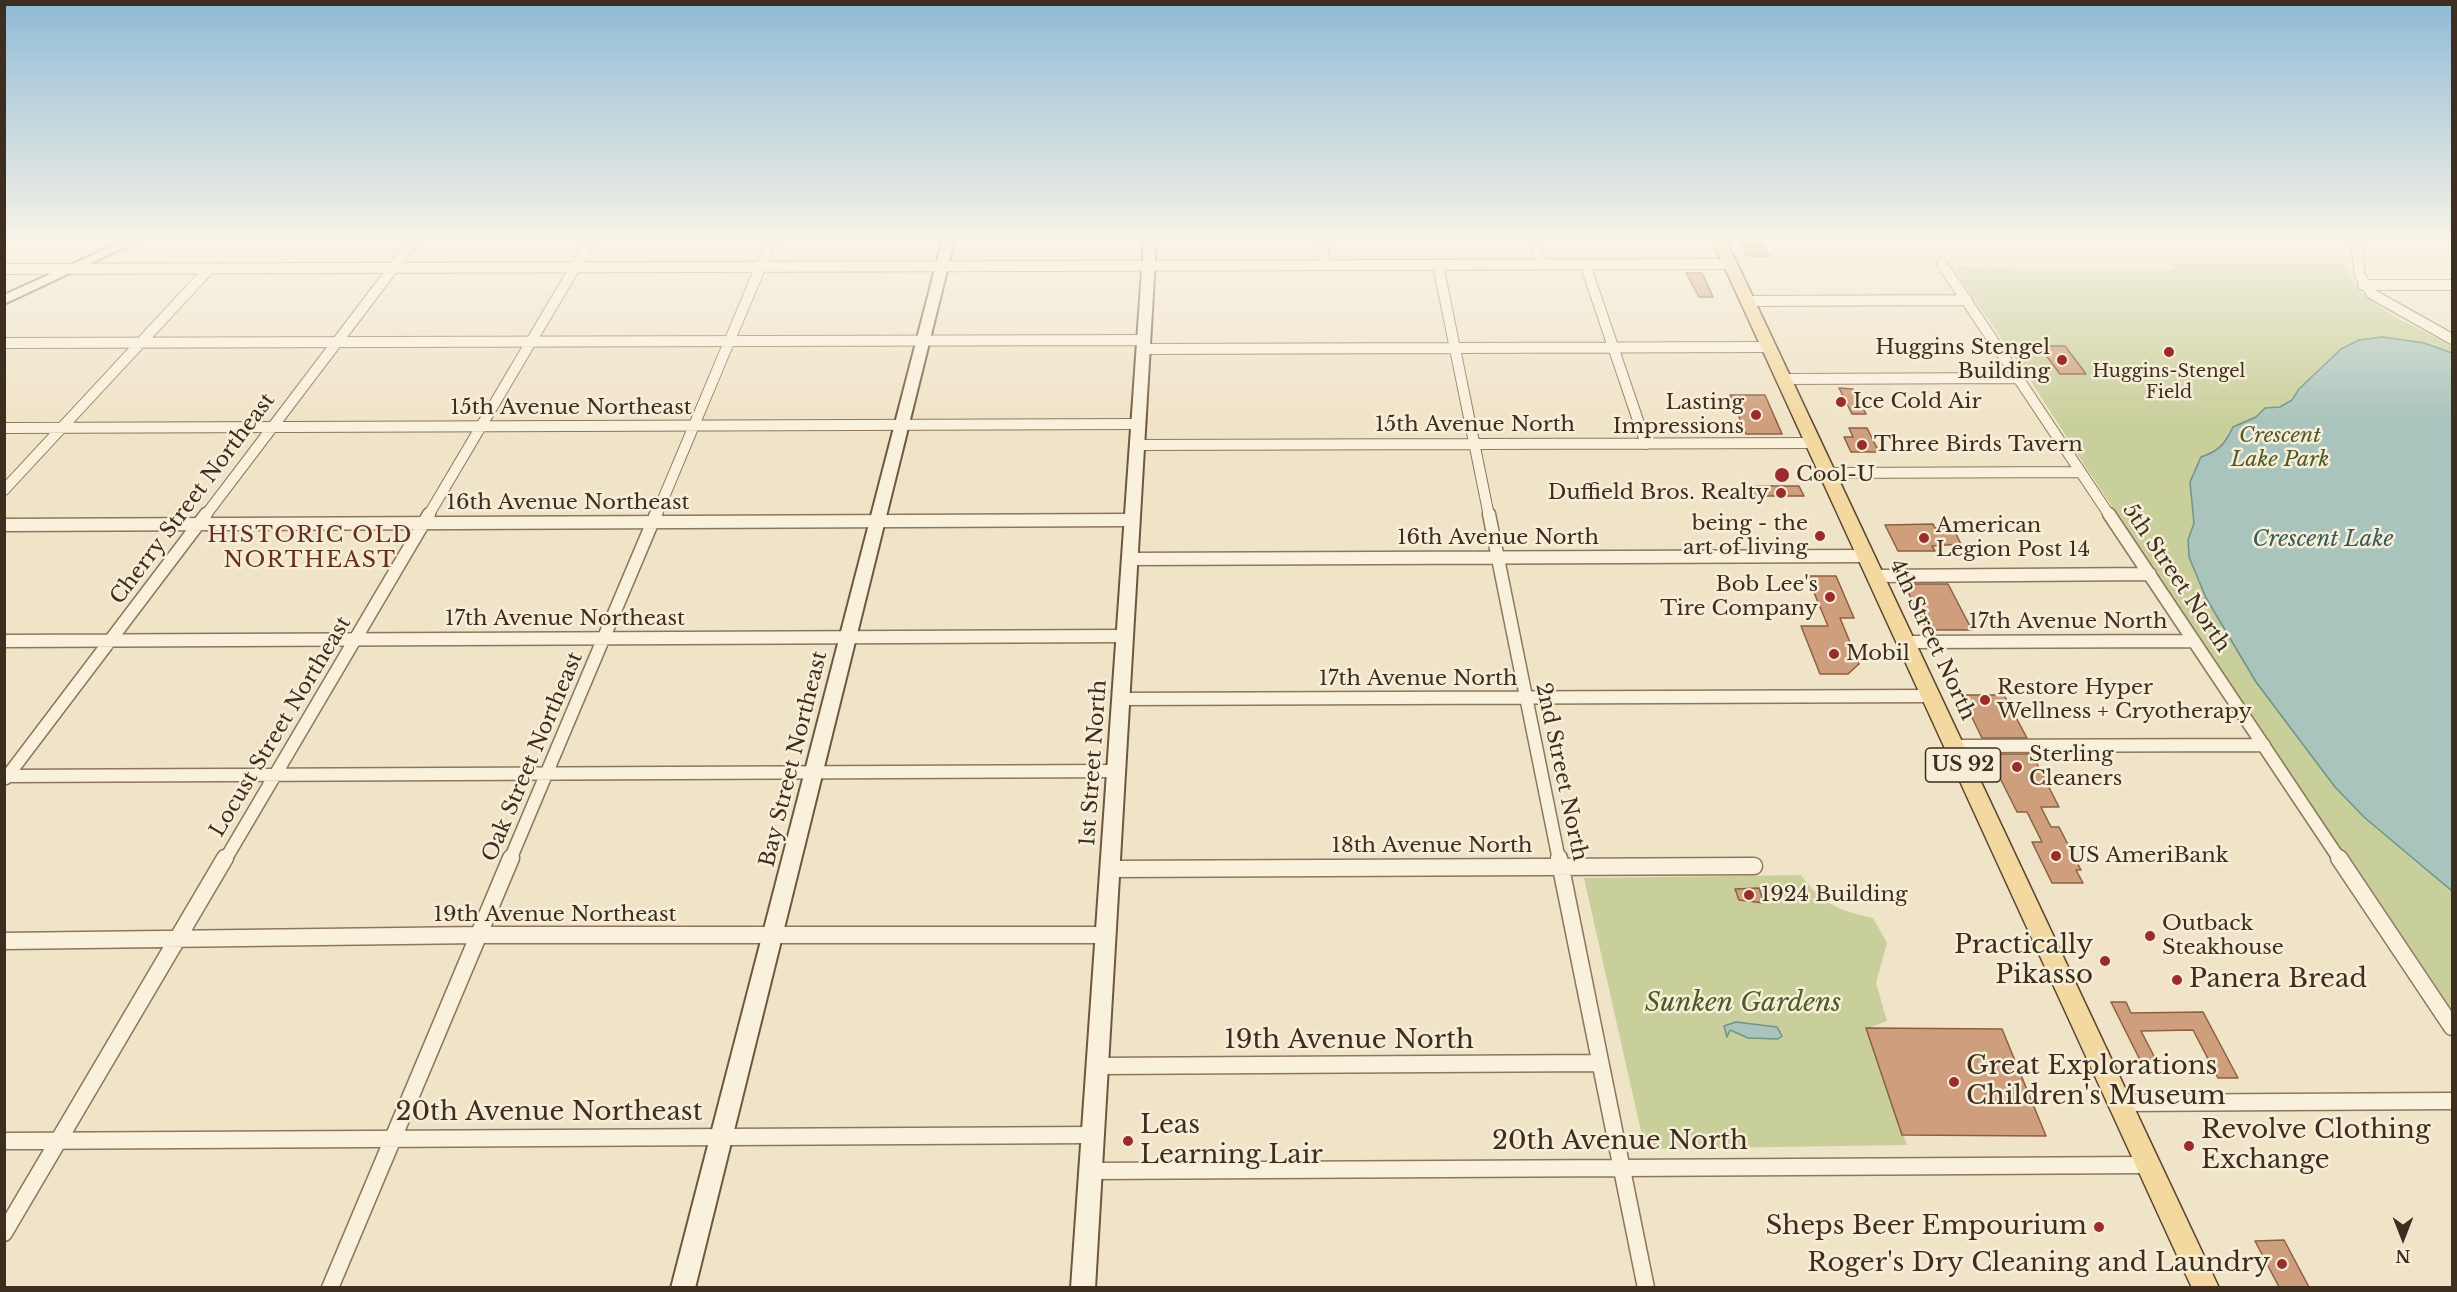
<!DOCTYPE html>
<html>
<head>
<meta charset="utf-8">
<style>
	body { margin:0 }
	#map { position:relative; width:2457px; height:1292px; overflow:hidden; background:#f0e4c8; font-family:"Libre Baskerville",serif }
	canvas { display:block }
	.frame { position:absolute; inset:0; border:6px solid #3d2e20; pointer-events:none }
	.north { position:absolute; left:2373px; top:1208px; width:60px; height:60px; -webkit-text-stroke:4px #f7eed8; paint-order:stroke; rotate:180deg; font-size:16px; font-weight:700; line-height:24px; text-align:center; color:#3d2e20 }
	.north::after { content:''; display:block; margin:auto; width:21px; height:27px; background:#3d2e20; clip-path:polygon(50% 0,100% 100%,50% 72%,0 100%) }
</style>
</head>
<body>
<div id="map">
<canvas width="2457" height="1292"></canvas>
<div class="frame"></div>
<div class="north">N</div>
</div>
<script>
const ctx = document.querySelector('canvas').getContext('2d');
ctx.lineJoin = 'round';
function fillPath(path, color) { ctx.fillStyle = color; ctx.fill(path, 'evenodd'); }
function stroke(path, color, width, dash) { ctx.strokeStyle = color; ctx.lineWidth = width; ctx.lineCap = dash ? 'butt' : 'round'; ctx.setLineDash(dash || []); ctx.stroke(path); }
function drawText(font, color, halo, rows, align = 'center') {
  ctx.font = font + ' "Libre Baskerville",serif'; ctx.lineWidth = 5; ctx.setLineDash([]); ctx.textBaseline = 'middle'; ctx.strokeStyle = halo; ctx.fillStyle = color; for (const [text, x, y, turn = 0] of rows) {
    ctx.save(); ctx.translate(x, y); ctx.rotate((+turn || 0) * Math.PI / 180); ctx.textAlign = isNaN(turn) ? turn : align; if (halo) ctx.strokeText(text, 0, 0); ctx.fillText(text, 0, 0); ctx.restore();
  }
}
const green = new Path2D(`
	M2172 264H2343C2361 308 2413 324 2452 346V1016L2087 469 2027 375 1956 273V268L1958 266 2029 270H2176Z
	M1801 875C1821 903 1839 911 1873 918L1887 943 1876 983 1887 1021 1867 1029 1907 1145 1645 1149 1584 878Z`);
const water = new Path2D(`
	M2382 337 2424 343 2452 353V891L2365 818 2335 787 2256 682 2206 598 2189 557 2188 540 2194 523 2190 482 2201 457C2219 451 2225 444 2233 427L2256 417 2265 408 2280 407 2292 400 2299 389 2341 349 2359 340Z
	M1736 1022 1777 1027 1782 1036 1778 1039 1748 1038 1730 1030 1727 1037 1724 1026Z`);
const building = new Path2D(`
	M1739 242H1762L1769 256H1747Z
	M1686 273H1702L1713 297H1699Z
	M2039 346H2065L2086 374H2060Z
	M1839 388 1853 389 1866 414H1852Z
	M1730 395H1765L1782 434H1746Z
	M1849 428H1867L1879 452H1851L1844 437H1853Z
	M1751 486H1799L1804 496H1755Z
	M1933 524 1935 528H1946L1948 532H1955L1961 544 1932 546 1935 551H1898L1885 525Z
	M1807 576H1836L1854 618H1840L1859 664 1848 674H1820L1801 626H1828Z
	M1904 584H1948L1972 630H1927Z
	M1961 695H2004L2027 738H1982Z
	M1988 754H2032L2059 807H2041L2051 827H2059L2081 870H2076L2083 883H2052L2032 842H2042L2027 812H2017Z
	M1759 888 1764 903 1739 900 1735 889Z
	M2111 1002H2126L2131 1013 2203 1012 2238 1078H2218L2193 1030 2141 1031 2156 1060H2140Z
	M1866 1028 2002 1029 2046 1136 1902 1135Z
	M2284 1240 2309 1287H2279L2255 1241Z`);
const streetFar2 = new Path2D(`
	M1322 242 1325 265
	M1535 242 1541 264
	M2356 242 2360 276 2372 294 2452 339
	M1585 264 1646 444
	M1942 264 2110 516
	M1438 265 1489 516
	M4 269 1730 264
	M2363 285H2452
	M1748 301 1967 300
	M4 343 1144 340
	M1143 349 1769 347
	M1784 379 2019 378
	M4 428 1138 424
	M1137 445 1814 443
	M1827 473 2081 472
	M4 490 210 268
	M205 516 413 242
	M428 516 590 242
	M656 516 771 242`);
const streetFar1 = new Path2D(`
	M1489 514 1559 860
	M2109 514 2340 860
	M4 525 1132 520
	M1130 559 1866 556
	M1875 576 2150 574
	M4 641 1125 636
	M1906 642 2194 641
	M1121 699 1931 696
	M1954 746 2264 745
	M4 776 1116 771
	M6 778 206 514
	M225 860 429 514
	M510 860 656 514`);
const street = new Path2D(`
	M1559 858 1646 1288
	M2339 858 2452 1027
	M1110 869 1754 866
	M4 941 479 935H1106
	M1098 1066 1600 1063
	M2120 1103 2452 1101
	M4 1141 1093 1135
	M1091 1171 2149 1165
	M4 1233 225 858
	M330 1288 511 858`);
const secondary = new Path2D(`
	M121 242H136L4 304V295Z
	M942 242H954L695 1288H671Z
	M1144 242H1156L1095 1288H1071Z`);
const primary = new Path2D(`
	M1713 242H1727L2219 1288H2192Z`);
const markers = [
	[2169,352,6,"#9e2a2b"],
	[2062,360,6,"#9e2a2b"],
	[1841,402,6,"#9e2a2b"],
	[1756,415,6,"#9e2a2b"],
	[1862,445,6,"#9e2a2b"],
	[1782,475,8,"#9e2a2b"],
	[1781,493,6,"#9e2a2b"],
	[1820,536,6,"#9e2a2b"],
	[1924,538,6,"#9e2a2b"],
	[1830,597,6,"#9e2a2b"],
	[1834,654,6,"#9e2a2b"],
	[1985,700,6,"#9e2a2b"],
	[2017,767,6,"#9e2a2b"],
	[2056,856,6,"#9e2a2b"],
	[1749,895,6,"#9e2a2b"],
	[2150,936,6,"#9e2a2b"],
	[2105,961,6,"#9e2a2b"],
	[2177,980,6,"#9e2a2b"],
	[1954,1082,6,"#9e2a2b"],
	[1128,1141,6,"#9e2a2b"],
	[2189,1146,6,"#9e2a2b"],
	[2099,1227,6,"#9e2a2b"],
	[2282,1264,6,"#9e2a2b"]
];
const farPoinames = [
	["Huggins-Stengel",2169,372],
	["Field",2169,393]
];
const shields = [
	[1963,765,75]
];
const shieldNames = [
	["US 92",1963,765]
];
const poiNames = [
	["Huggins Stengel",2050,348,"right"],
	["Building",2050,372,"right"],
	["Ice Cold Air",1853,402],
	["Lasting",1744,403,"right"],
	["Impressions",1744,427,"right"],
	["Three Birds Tavern",1874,445],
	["Cool-U",1796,475],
	["Duffield Bros. Realty",1769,493,"right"],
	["being - the",1808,524,"right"],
	["art of living",1808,548,"right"],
	["American",1936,526],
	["Legion Post 14",1936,550],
	["Bob Lee's",1818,585,"right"],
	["Tire Company",1818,609,"right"],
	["Mobil",1846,654],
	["Restore Hyper",1997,688],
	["Wellness + Cryotherapy",1997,712],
	["Sterling",2029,755],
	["Cleaners",2029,779],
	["US AmeriBank",2068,856],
	["1924 Building",1761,895],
	["Outback",2162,924],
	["Steakhouse",2162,948]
];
const streetNames = [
	["15th Avenue Northeast",571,408],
	["15th Avenue North",1475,425],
	["Cherry Street Northeast",193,499,-53],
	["16th Avenue Northeast",568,503],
	["16th Avenue North",1498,538],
	["5th Street North",2176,578,56],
	["17th Avenue Northeast",565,619],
	["17th Avenue North",2068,622],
	["4th Street North",1932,640,65],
	["17th Avenue North",1418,679],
	["Locust Street Northeast",281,727,-59],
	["Oak Street Northeast",533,757,-67],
	["Bay Street Northeast",794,759,-76],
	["1st Street North",1094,763,-86],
	["2nd Street North",1561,772,78],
	["18th Avenue North",1432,846],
	["19th Avenue Northeast",555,915]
];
const parkNames = [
	["Crescent",2280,436],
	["Lake Park",2280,460]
];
const neighbourhoodNames = [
	["HISTORIC OLD",310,536],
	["NORTHEAST",310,561]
];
const waterNames = [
	["Crescent Lake",2323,540]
];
const nearPoinames = [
	["Practically",2093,946,"right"],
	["Pikasso",2093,976,"right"],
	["Panera Bread",2189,980],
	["Great Explorations",1966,1067],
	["Children's Museum",1966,1097],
	["Leas",1140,1126],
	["Learning Lair",1140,1156],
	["Revolve Clothing",2201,1131],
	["Exchange",2201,1161],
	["Sheps Beer Empourium",2087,1227,"right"],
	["Roger's Dry Cleaning and Laundry",2270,1264,"right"]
];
const nearParknames = [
	["Sunken Gardens",1743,1004]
];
const nearStreetnames = [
	["19th Avenue North",1349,1041],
	["20th Avenue Northeast",549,1113],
	["20th Avenue North",1620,1142]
];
fillPath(green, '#c9cf9b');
fillPath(water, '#a9c4bc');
stroke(water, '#6f938a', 1.5);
fillPath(building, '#cf9f7d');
stroke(building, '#8d5f41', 1.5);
stroke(streetFar2, '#8d765c', 12);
stroke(streetFar1, '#8d765c', 15);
stroke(street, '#8d765c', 19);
stroke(secondary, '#6f573f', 4);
stroke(primary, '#5b4430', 3);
stroke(streetFar2, '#faf1dc', 10);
stroke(streetFar1, '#faf1dc', 12);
stroke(street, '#faf1dc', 16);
fillPath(secondary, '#faf1dc');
fillPath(primary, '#f3d9a0');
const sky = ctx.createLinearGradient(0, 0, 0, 422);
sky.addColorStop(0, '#8fbad6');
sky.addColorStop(0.57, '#f8f3e6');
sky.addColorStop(1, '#f8f3e600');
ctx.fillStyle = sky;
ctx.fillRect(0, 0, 2457, 422);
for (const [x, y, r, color] of markers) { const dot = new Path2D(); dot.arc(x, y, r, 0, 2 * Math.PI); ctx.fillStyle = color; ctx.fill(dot); stroke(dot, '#f7eed8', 2); }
drawText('18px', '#3d2e20', '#f7eed8', farPoinames);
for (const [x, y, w] of shields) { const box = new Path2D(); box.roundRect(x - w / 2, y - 17, w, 34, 4.5); ctx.fillStyle = '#f7eed8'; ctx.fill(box); stroke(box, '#3d2e20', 1.5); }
drawText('bold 20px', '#3d2e20', null, shieldNames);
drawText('21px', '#3d2e20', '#f7eed8', poiNames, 'left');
drawText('21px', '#3d2e20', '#f7eed8', streetNames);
drawText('italic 21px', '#4d5a26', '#f7eed8', parkNames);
ctx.letterSpacing = '1.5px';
drawText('22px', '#6b2e1e', '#f7eed8', neighbourhoodNames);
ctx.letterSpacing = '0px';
drawText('italic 22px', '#2f5d5a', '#f7eed8', waterNames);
drawText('26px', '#3d2e20', '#f7eed8', nearPoinames, 'left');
drawText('italic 26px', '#4d5a26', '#f7eed8', nearParknames);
drawText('26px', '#3d2e20', '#f7eed8', nearStreetnames);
</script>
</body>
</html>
